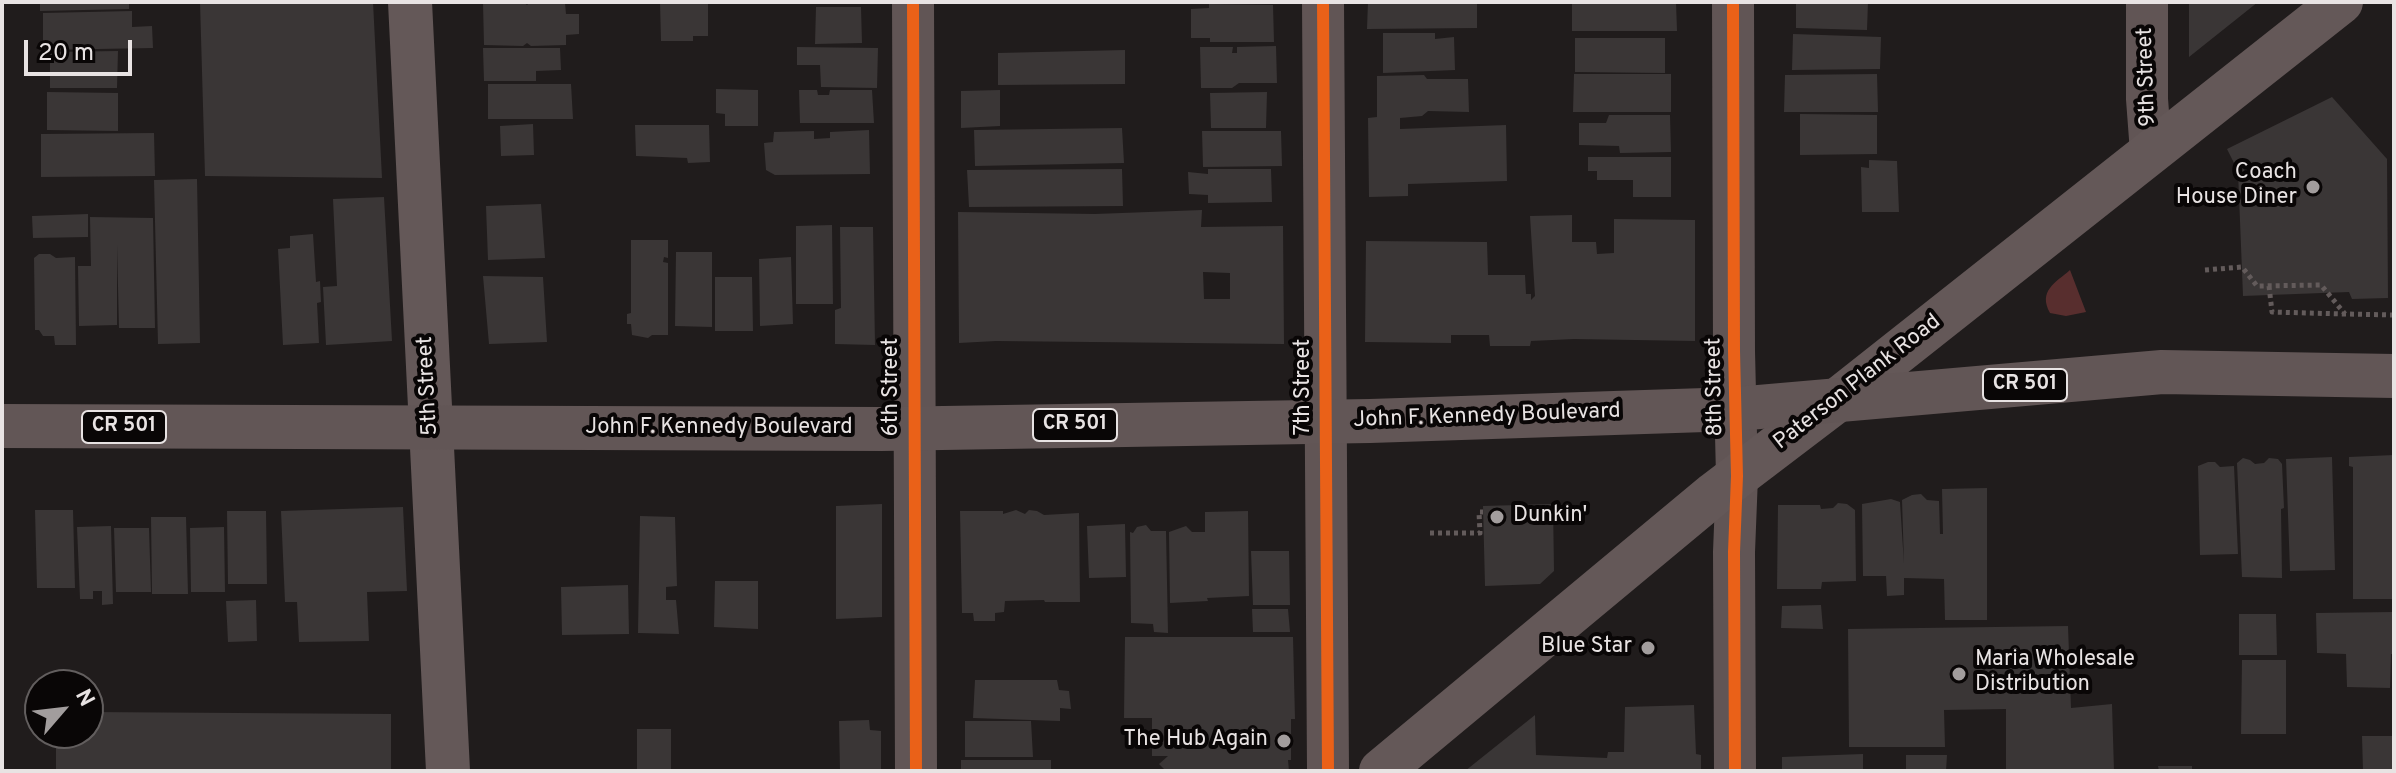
<!DOCTYPE html>
<html>
<head>
<meta charset="utf-8">
<style>
	body { margin:0 }
	#map { position:relative; width:2396px; height:773px; overflow:hidden; background:#201c1c; font-family:Overpass,sans-serif }
	canvas { display:block }
	.frame { position:absolute; inset:0; border:4px solid #e8e3e3; pointer-events:none }
	.north { position:absolute; left:24px; top:669px; width:80px; height:80px; box-sizing:border-box; background:#090606; border:2px solid #625e5e; border-radius:50%; rotate:62deg; font-size:22px; font-weight:700; line-height:32px; text-align:center; color:#e8e3e3 }
	.north::after { content:''; display:block; margin:auto; width:28px; height:36px; background:#a29d9d; clip-path:polygon(50% 0,100% 100%,50% 72%,0 100%) }
	.scale { position:absolute; left:24px; top:40px; width:108px; height:36px; box-sizing:border-box; border:4px solid #e8e3e3; border-top:0; padding-left:10px; font-size:24px; line-height:28px; white-space:nowrap; color:#e8e3e3; -webkit-text-stroke:6px #090606; paint-order:stroke }
</style>
</head>
<body>
<div id="map">
<canvas width="2396" height="773"></canvas>
<div class="frame"></div>
<div class="north">N</div>
<div class="scale">20 m</div>
</div>
<script>
const ctx = document.querySelector('canvas').getContext('2d');
ctx.lineJoin = 'round';
function fillPath(path, color) { ctx.fillStyle = color; ctx.fill(path, 'evenodd'); }
function stroke(path, color, width, dash) { ctx.strokeStyle = color; ctx.lineWidth = width; ctx.lineCap = dash ? 'butt' : 'round'; ctx.setLineDash(dash || []); ctx.stroke(path); }
function drawText(font, color, halo, rows, align = 'center') {
  ctx.font = font + ' Overpass,sans-serif'; ctx.lineWidth = 8; ctx.setLineDash([]); ctx.textBaseline = 'middle'; ctx.strokeStyle = halo; ctx.fillStyle = color; for (const [text, x, y, turn = 0] of rows) {
    ctx.save(); ctx.translate(x, y); ctx.rotate((+turn || 0) * Math.PI / 180); ctx.textAlign = isNaN(turn) ? turn : align; if (halo) ctx.strokeText(text, 0, 0); ctx.fillText(text, 0, 0); ctx.restore();
  }
}
const green = new Path2D(`
	M2070 270 2086 312 2066 316 2050 313C2038 291 2055 283 2070 270Z`);
const building = new Path2D(`
	M40 2H129V9L40 11Z
	M200 2H373L382 178 205 176Z
	M523 2 527 5 530 2 565 3 566 14H579V34L566 35V45L531 46 527 43 523 46 484 45 483 3Z
	M660 2H708V36H693V41H661Z
	M1368 2H1477V28L1367 29Z
	M1572 2H1676L1677 31H1572Z
	M1796 2H1868L1867 30 1796 28Z
	M2189 2H2258L2189 57Z
	M1209 4 1273 5 1274 42H1210V38H1191V9L1209 8Z
	M816 7H861L862 43 815 44Z
	M132 11V27L152 26 153 48 43 50V13Z
	M1383 33H1435V39L1454 37 1455 70 1383 73Z
	M1793 34 1881 37 1880 69 1792 70Z
	M1575 38H1665V73L1575 72Z
	M1276 46 1277 83H1239L1232 88H1201L1200 47H1233L1232 53H1237V47Z
	M797 47 878 48 877 88 821 87 820 65H797Z
	M483 48H560L561 70 536 71V81H484Z
	M1125 50V84L998 85V53Z
	M118 51 117 88H50V52Z
	M1574 74H1671V112H1573Z
	M1877 74 1878 112H1784L1785 75Z
	M1424 75 1427 79H1468L1469 112 1428 111 1422 116 1400 118V129L1506 125 1507 181 1408 184V196L1369 197 1368 118 1377 117V76Z
	M488 84H571L573 119H488Z
	M716 89 758 90V126H725V114L716 113Z
	M799 90H817L818 95H829L830 90H872L874 123H800Z
	M1000 90V126L961 128V91Z
	M47 92 118 93V131L47 130Z
	M1267 92 1266 128H1211L1210 93Z
	M2332 97 2387 159 2388 298 2352 299 2349 292 2243 296 2238 171 2227 149Z
	M1800 114 1877 115V154L1800 155Z
	M1609 115H1670L1671 152 1620 153 1619 146 1579 145V123H1606Z
	M533 124 534 155 501 156 500 126Z
	M635 125H709L710 162 688 163 687 158 636 156Z
	M1122 128 1124 163 975 166 974 130Z
	M869 130 870 174 775 175 766 170 764 143 773 142 774 132 814 131V139L830 138V132Z
	M1202 131H1281L1282 166 1203 167Z
	M154 133 155 176 41 177V134Z
	M1588 157H1671V197H1633V180H1597V171H1588Z
	M1869 160 1897 161 1899 212H1862L1861 167 1869 168Z
	M1122 169 1123 206 969 207 967 170Z
	M1208 169H1271L1272 202 1208 203V195L1189 194 1188 172 1208 174Z
	M197 179 200 343 158 344 154 180Z
	M384 197 392 341 326 345 323 287 337 286 333 199Z
	M541 204 545 258 488 260 486 206Z
	M1202 210 1201 227 1283 226 1284 344 996 341 959 343 958 212 1095 214ZM1203 272 1230 273V299H1204Z
	M88 214V237L33 238 32 216Z
	M1572 215V242H1596L1597 254 1614 253V219L1695 220V341L1574 339 1531 341 1530 346H1490L1489 335H1451V343L1365 342 1366 241 1487 242 1488 275H1525L1526 294H1531V300L1535 296 1530 216Z
	M90 217 153 218 155 328H119L117 245V325L79 326 78 266H91Z
	M832 225 833 304H796V226Z
	M840 227H873L875 345 835 344V310L841 308Z
	M313 234 316 282 320 281 321 302 317 303 319 343 283 345 278 249 290 248V236Z
	M631 240H668V258L664 257 663 262 668 263V335H652L648 338 632 335 631 324H627V314L631 313Z
	M676 252H712V327L675 326Z
	M39 254H50L56 258 75 257 76 345H55L54 336H43L39 330H35L34 258Z
	M791 257 793 324 760 326 759 259Z
	M483 276 543 277 547 342 489 344Z
	M715 277H752L753 331H715Z
	M2394 455V599H2353V467L2349 466V457Z
	M2332 457 2335 570 2290 571 2286 459Z
	M2243 458 2250 460 2255 464 2264 463 2269 458 2278 459 2282 464 2284 508 2281 509 2282 578 2242 577 2237 463Z
	M2208 462H2215L2220 467 2234 466 2238 554 2200 555 2198 466Z
	M1987 488V620H1945L1944 579 1904 578V595L1887 596 1886 576H1863L1862 504 1891 499 1900 502 1904 564 1902 500 1912 495 1921 494 1927 500 1939 501 1940 534H1943L1942 489Z
	M1838 503 1847 504 1855 510 1856 581 1822 582 1821 589H1777L1778 505H1820L1821 509 1833 508Z
	M882 504V617L836 619V506Z
	M1553 504 1554 571 1540 584 1485 586 1483 506Z
	M403 507 407 591 367 592 369 641 299 642 297 602H285L281 511Z
	M35 510H73L75 588H37Z
	M1016 510 1025 514 1029 510 1037 511 1044 515 1079 513 1080 602H1045L1044 600 1005 601 1004 612 995 613V621H974L973 613H962L960 511H1003V514Z
	M227 511H266L267 584H228Z
	M1248 511 1249 596 1207 598 1208 601 1170 603 1169 532 1186 526 1192 532H1205V512Z
	M640 516 675 517 677 586 666 587V600H676L679 634 638 633Z
	M151 517H186L188 594H152Z
	M1125 524 1126 577 1089 578 1087 526Z
	M1146 525 1151 531H1166L1168 633 1154 632 1153 624 1131 623 1130 532 1133 533 1137 527Z
	M111 526 113 604 102 605V591H93V599H80L77 527Z
	M224 527 225 592H191L190 528Z
	M114 528H149L151 592H116Z
	M1251 551H1289L1290 605H1253Z
	M715 581H758V629L714 627Z
	M628 585 629 634 562 635 561 587Z
	M256 600 257 641 228 642 226 601Z
	M1821 605 1823 629 1781 628 1782 606Z
	M1252 609H1288L1290 632H1253Z
	M2394 612V654H2391L2390 688 2347 687 2346 654 2317 653 2316 613Z
	M2239 614H2276L2277 655H2239Z
	M2068 626 2071 708 2112 704 2114 771H2006V709L1944 710 1945 747H1849L1848 629Z
	M1125 637H1293L1295 719H1291V760H1288L1289 771H1166L1159 764 1168 756H1152V718H1124Z
	M2242 660H2286V734H2241Z
	M975 680H1057L1059 690 1069 691 1071 709 1060 708V721L973 718Z
	M1694 705 1696 754 1701 755V771H1465L1535 715 1536 755 1607 758 1608 752H1624L1625 707Z
	M88 712 391 714V771H56V733H88Z
	M869 720 870 730 881 731V771H840L839 721Z
	M965 721H1031L1033 757H965Z
	M637 729H671V771H637Z
	M2362 736H2394V771H2363Z
	M1863 754V771H1782V757Z
	M1906 755H1947L1946 771H1906Z
	M961 760H1051V771H961Z
	M2158 766H2192V771H2159Z`);
const path = new Path2D(`
	M2205 270 2242 267 2257 286 2321 285 2345 314 2394 315
	M2269 286 2272 312 2344 314
	M1430 533H1480L1479 512H1483`);
const minor = new Path2D(`
	M913 2 916 771
	M1323 2 1328 771
	M1733 2 1734 351 1737 476 1734 552 1735 771
	M2147 2V99L2151 152`);
const secondary = new Path2D(`
	M410 2 448 771
	M1381 771 1714 494 1835 402 2341 2`);
const primary = new Path2D(`
	M2 426 882 429 1370 421 1736 409 2162 372 2394 376`);
const cycleway = new Path2D(`
	M913 2 916 771
	M1323 2 1328 771
	M1733 2 1734 351 1737 476 1734 552 1735 771`);
const markers = [
	[2313,187,8,"#a29d9d"],
	[1497,517,8,"#a29d9d"],
	[1648,648,8,"#a29d9d"],
	[1959,674,8,"#a29d9d"],
	[1284,741,8,"#a29d9d"]
];
const shields = [
	[2025,385,84],
	[1075,425,84],
	[124,427,84]
];
const shieldNames = [
	["CR 501",2025,385],
	["CR 501",1075,425],
	["CR 501",124,427]
];
const streetNames = [
	["9th Street",2148,77,-92],
	["Paterson Plank Road",1858,383,-38],
	["5th Street",429,386,-93],
	["6th Street",893,387,-90],
	["7th Street",1305,387,-90],
	["8th Street",1716,387,-91],
	["John F. Kennedy Boulevard",1487,417,-2],
	["John F. Kennedy Boulevard",719,429]
];
const poiNames = [
	["Coach",2297,174],
	["House Diner",2297,199],
	["Dunkin'",1513,517,"left"],
	["Blue Star",1632,648],
	["Maria Wholesale",1975,661,"left"],
	["Distribution",1975,686,"left"],
	["The Hub Again",1268,741]
];
fillPath(green, '#582e2e');
fillPath(building, '#3a3636');
stroke(path, '#635b5b', 5, [4, 4]);
stroke(minor, '#615555', 42);
stroke(secondary, '#645858', 44);
stroke(primary, '#625656', 44);
stroke(cycleway, '#ea6118', 12);
for (const [x, y, r, color] of markers) { const dot = new Path2D(); dot.arc(x, y, r, 0, 2 * Math.PI); ctx.fillStyle = color; ctx.fill(dot); stroke(dot, '#090606', 3); }
for (const [x, y, w] of shields) { const box = new Path2D(); box.roundRect(x - w / 2, y - 16, w, 32, 6); ctx.fillStyle = '#090606'; ctx.fill(box); stroke(box, '#e8e3e3', 2); }
drawText('bold 20px', '#e8e3e3', null, shieldNames);
drawText('22px', '#e8e3e3', '#090606', streetNames);
drawText('22px', '#e8e3e3', '#090606', poiNames, 'right');
</script>
</body>
</html>
